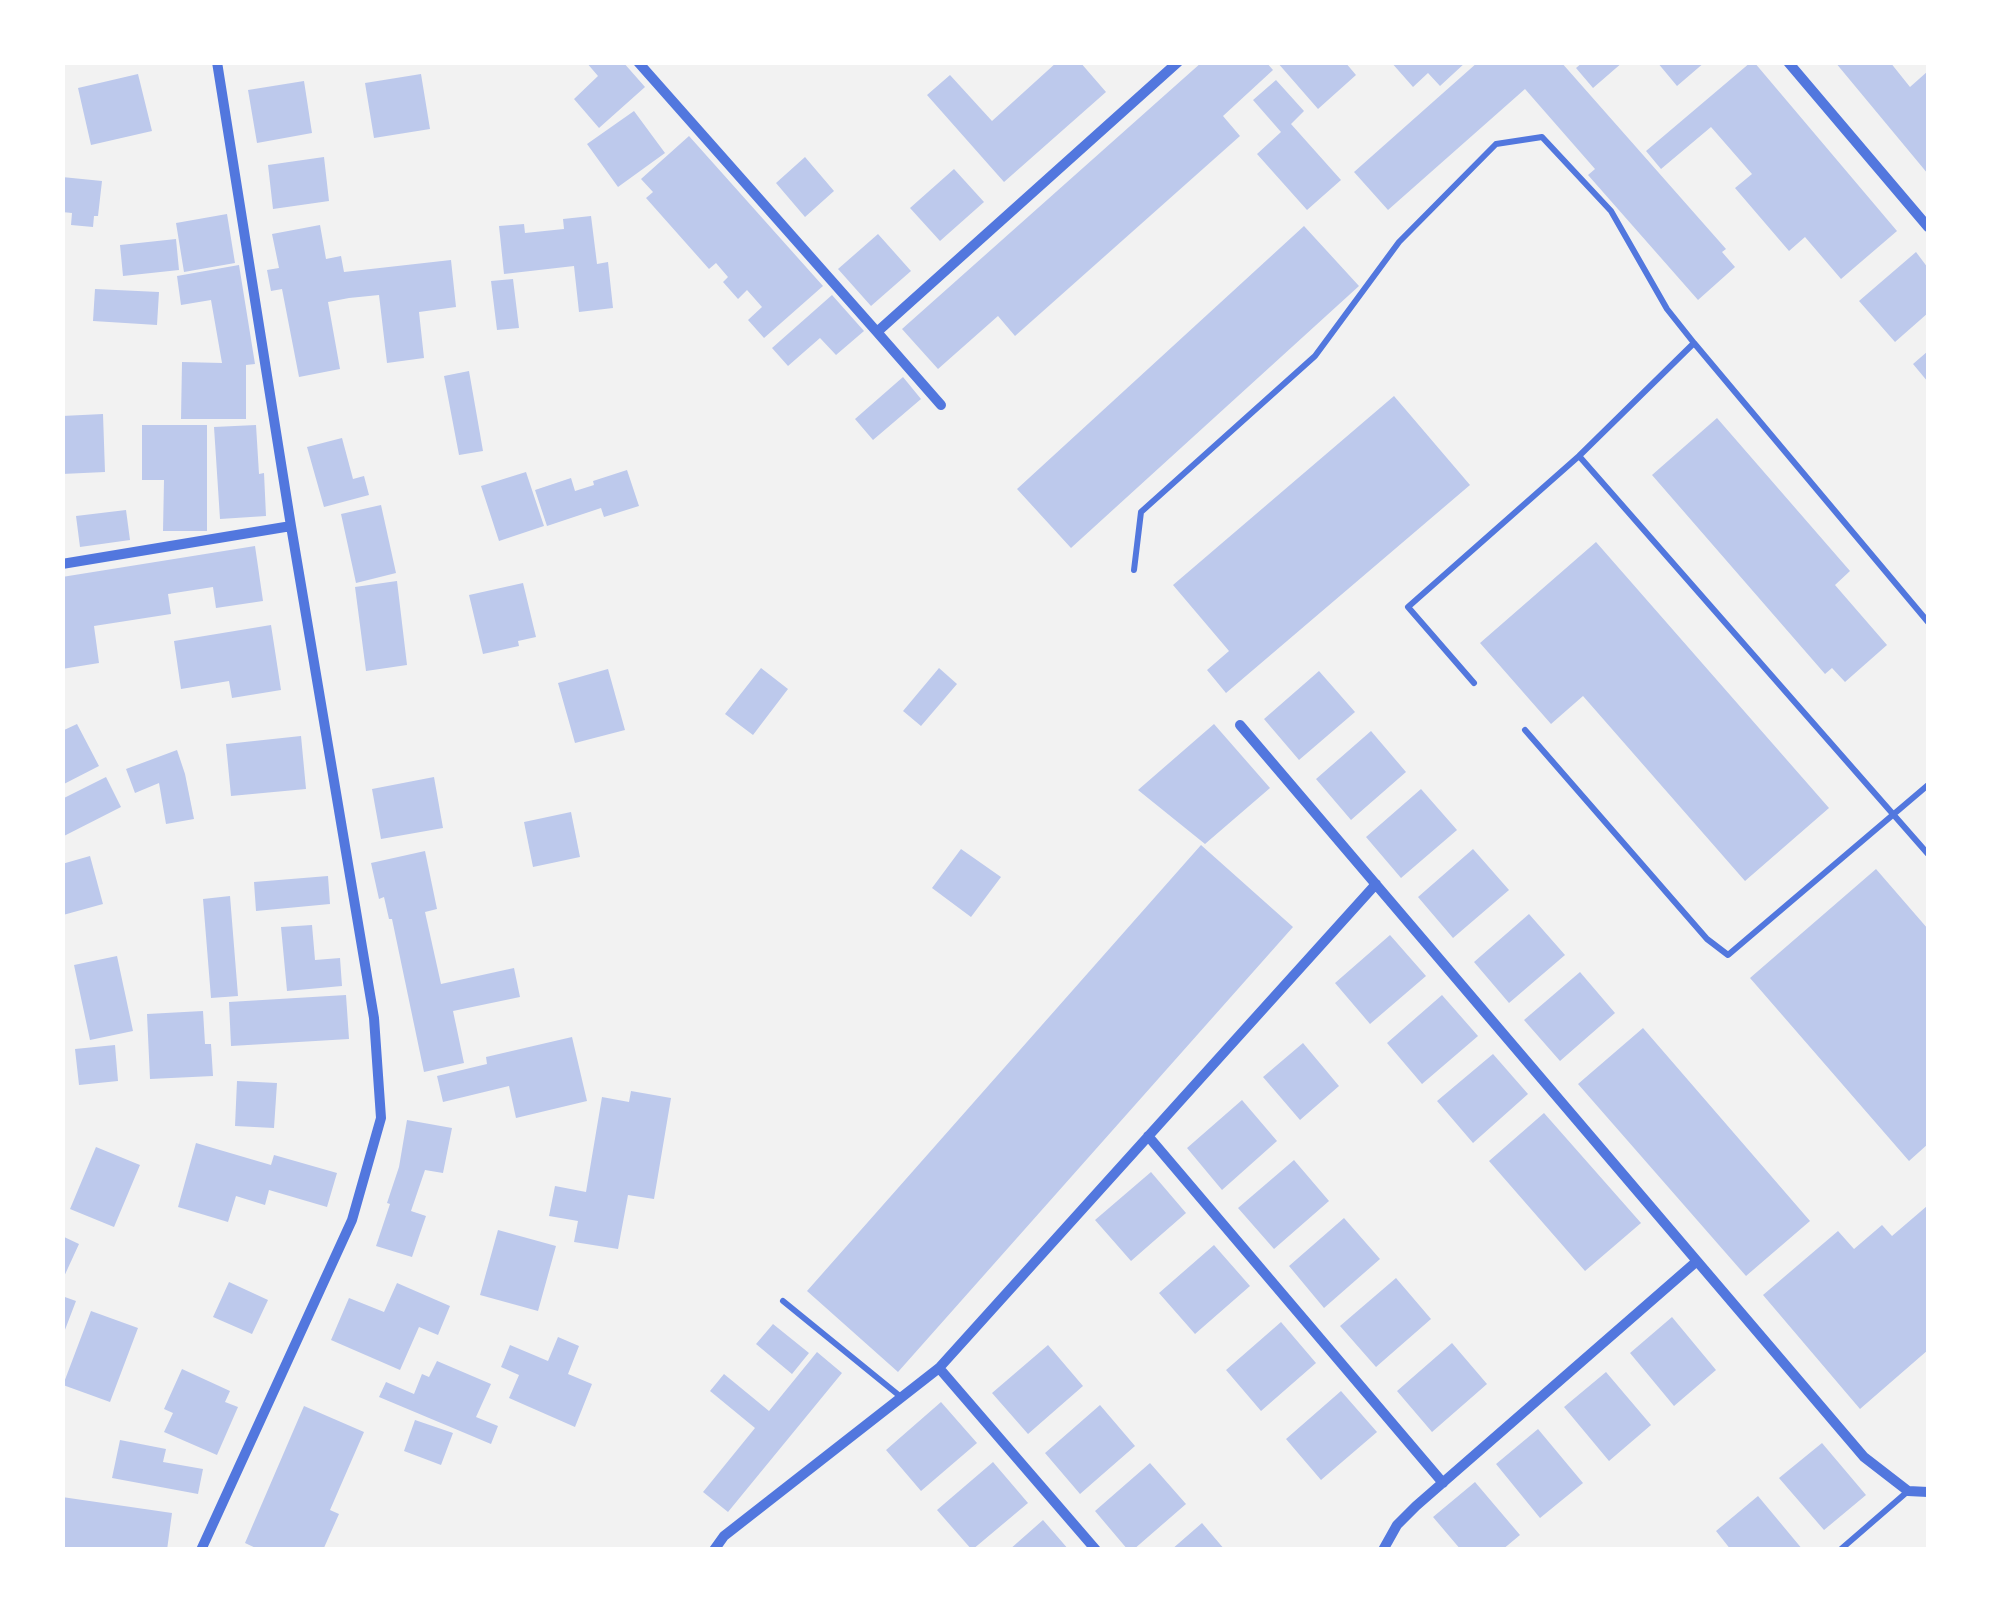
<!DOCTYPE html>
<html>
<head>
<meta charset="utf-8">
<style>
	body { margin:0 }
	#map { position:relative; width:1991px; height:1612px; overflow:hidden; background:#f2f2f2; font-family:Spectral,serif }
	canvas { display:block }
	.frame { position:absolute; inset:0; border:65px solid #fff; pointer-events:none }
</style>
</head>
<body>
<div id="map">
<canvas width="1991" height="1612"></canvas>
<div class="frame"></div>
</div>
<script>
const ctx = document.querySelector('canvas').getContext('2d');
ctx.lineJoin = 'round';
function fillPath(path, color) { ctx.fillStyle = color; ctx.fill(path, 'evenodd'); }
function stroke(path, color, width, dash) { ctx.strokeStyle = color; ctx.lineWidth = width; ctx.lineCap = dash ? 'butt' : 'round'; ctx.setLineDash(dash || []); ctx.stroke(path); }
const building = new Path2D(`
	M586 62H623L645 87 599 128 574 99 598 76Z
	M1057 62H1080L1106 92 1004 182 927 95 950 75 992 121Z
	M1202 62H1266L1273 70 1223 116 1240 136 1015 336 998 316 938 369 902 329Z
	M1277 62H1345L1356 75 1318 109Z
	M1391 62H1466L1440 86 1428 73 1413 87Z
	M1478 62H1561L1726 249 1722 252 1735 267 1698 300 1588 175 1595 169 1525 89 1388 210 1354 172Z
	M1583 62H1623L1593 88 1576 68Z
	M1657 62H1705L1677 86Z
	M1751 62H1754L1897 231 1841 279 1805 237 1789 251 1735 188 1752 174 1711 127 1661 169 1646 151Z
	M1835 62H1890L1910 87 1928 71V174Z
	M138 74 152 131 91 145 78 88Z
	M421 74 430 129 374 138 365 83Z
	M1276 80 1304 111 1291 124 1341 180 1307 210 1257 154 1281 132 1253 100Z
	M304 81 312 133 257 143 248 90Z
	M634 111 665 153 618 187 587 144Z
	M689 136 823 286 764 338 748 320 762 307 747 290 738 299 723 282 728 277 716 263 709 269 646 198 653 192 641 179Z
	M324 157 329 201 273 209 268 165Z
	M805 157 834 191 805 217 776 183Z
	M954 169 984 202 940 241 910 208Z
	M62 177 102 181 98 216H94L93 227 71 225 72 213 62 212Z
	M227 214 235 263 184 272 176 223Z
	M591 216 597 264 608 262 613 308 579 312 574 266 504 274 499 226 524 224 525 233 564 229 563 219Z
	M320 225 326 259 341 256 344 272 451 260 456 307 419 312 424 358 387 363 379 295 349 298 328 302 340 369 299 377 282 289 271 291 267 270 279 268 272 234Z
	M1304 226 1359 286 1071 548 1017 489Z
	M878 234 911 271 871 306 838 269Z
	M176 239 179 270 123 276 120 245Z
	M1916 252 1928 268V313L1895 342 1859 301Z
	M239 265 255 364 246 365V419H181L182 362 222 363 211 300 181 305 177 276Z
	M513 279 519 328 497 330 491 281Z
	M95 289 159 292 157 325 93 321Z
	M832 295 864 331 836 355 820 338 788 366 772 348Z
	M1928 351V382L1913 364Z
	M469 371 483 451 459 455 444 376Z
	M903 377 921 399 873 440 855 419Z
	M1394 396 1470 485 1226 693 1207 670 1229 651 1173 585Z
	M103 414 105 472 62 474V416Z
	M1717 418 1850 571 1835 585 1887 645 1845 682 1832 668 1825 674 1652 475Z
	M142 425H207V531H163L164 480H142Z
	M256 425 259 474 264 473 266 516 220 519 214 427Z
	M342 438 353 479 364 476 369 495 324 507 307 447Z
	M627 470 639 506 604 517 601 508 547 526 535 490 571 478 575 491 594 485 593 481Z
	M526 472 544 526 499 541 481 486Z
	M381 505 396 573 356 583 341 514Z
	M126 510 130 540 80 547 76 516Z
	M1596 542 1829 808 1745 881 1583 696 1551 724 1480 643Z
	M255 546 263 601 216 608 213 587 168 594 171 614 94 626 99 663 62 669V577Z
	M397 581 407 665 366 671 355 587Z
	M523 583 536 637 518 641 519 646 483 654 469 595Z
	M271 625 281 690 232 698 229 681 181 689 174 641Z
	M761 668 788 689 753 735 725 714Z
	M939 668 957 684 921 726 903 711Z
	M608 669 625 730 575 743 558 683Z
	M1319 671 1355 712 1299 760 1264 719Z
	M77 724 99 766 62 785V731Z
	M1214 724 1270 788 1205 844 1138 790Z
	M1371 731 1406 772 1351 820 1316 779Z
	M301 736 306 789 231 796 226 744Z
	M177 750 185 774 194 819 166 824 159 783 135 793 126 769Z
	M106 777 121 807 62 837V799Z
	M434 777 443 828 381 839 372 789Z
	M1421 789 1457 830 1401 878 1366 837Z
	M571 812 580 857 533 867 524 822Z
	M1201 845 1293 927 898 1372 807 1291Z
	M961 849 1001 877 971 917 932 888Z
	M1473 849 1509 890 1453 938 1418 897Z
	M425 851 437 909 425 912 441 984 514 968 520 997 453 1011 464 1063 424 1072 392 919H389L384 897 379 899 371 863Z
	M90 856 103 904 63 915 62 864Z
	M1876 869 1928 929V1144L1909 1161 1750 978Z
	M328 876 330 904 256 911 254 882Z
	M230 896 238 996 211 998 203 899Z
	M1529 914 1565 955 1509 1003 1474 962Z
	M312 925 315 960 340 958 342 986 287 991 281 927Z
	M1390 935 1426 976 1370 1024 1335 983Z
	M117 956 133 1031 90 1040 74 965Z
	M1580 972 1615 1013 1560 1061 1524 1020Z
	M346 995 349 1039 231 1046 229 1002Z
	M1442 995 1478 1036 1422 1084 1387 1043Z
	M203 1011 205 1044H211L213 1076 150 1079 147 1014Z
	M1643 1028 1810 1221 1746 1276 1578 1084Z
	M572 1037 587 1101 516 1118 509 1086 443 1102 437 1076 487 1064 486 1057Z
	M1303 1043 1339 1086 1300 1120 1263 1077Z
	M115 1045 118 1081 79 1085 75 1049Z
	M1493 1054 1528 1094 1473 1143 1437 1101Z
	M237 1081 277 1083 274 1128 235 1126Z
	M631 1091 671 1098 654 1199 628 1195 618 1249 574 1242 578 1221 549 1216 555 1186 586 1192 602 1097 629 1102Z
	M1242 1100 1277 1141 1222 1190 1187 1148Z
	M1544 1113 1641 1223 1585 1271 1489 1161Z
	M407 1120 452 1128 443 1173 425 1170 411 1211 426 1216 412 1257 376 1246 390 1204 387 1203 399 1167Z
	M196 1143 271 1165 274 1155 337 1173 327 1207 269 1190 265 1205 236 1196 228 1222 178 1207Z
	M96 1147 140 1165 114 1227 70 1209Z
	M1294 1160 1329 1201 1274 1249 1238 1208Z
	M1151 1172 1186 1213 1131 1261 1095 1220Z
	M1927 1206 1928 1350 1860 1409 1763 1295 1838 1231 1854 1249 1882 1225 1892 1236Z
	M1344 1218 1380 1259 1324 1308 1289 1266Z
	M498 1230 556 1246 538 1311 480 1295Z
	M62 1236 79 1244 62 1281Z
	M1214 1245 1250 1286 1195 1334 1159 1293Z
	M1396 1278 1431 1319 1376 1367 1340 1326Z
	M229 1282 268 1300 252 1334 213 1317Z
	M397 1283 450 1306 438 1335 419 1327 400 1370 331 1340 349 1298 384 1312Z
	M62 1296 76 1301 63 1335H62Z
	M91 1311 138 1328 110 1402 63 1385Z
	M1672 1317 1716 1370 1674 1406 1630 1353Z
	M1281 1322 1316 1363 1261 1411 1226 1370Z
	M773 1324 809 1353 792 1374 756 1344Z
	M558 1337 579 1346 568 1374 592 1384 575 1427 509 1398 519 1375 501 1367 510 1345 548 1361Z
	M1452 1343 1487 1384 1432 1432 1397 1391Z
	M1048 1345 1083 1386 1028 1434 992 1393Z
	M817 1352 842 1373 728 1512 703 1492 755 1428 710 1391 724 1374 769 1411Z
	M437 1361 491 1384 476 1417 498 1426 491 1444 379 1397 386 1382 414 1394 422 1374 429 1377Z
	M182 1369 230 1391 225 1402 238 1407 217 1455 164 1432 173 1413 164 1409Z
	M1606 1372 1651 1425 1609 1461 1564 1407Z
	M1341 1391 1377 1432 1321 1480 1286 1439Z
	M941 1402 977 1443 921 1491 886 1450Z
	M1100 1405 1135 1446 1080 1494 1045 1453Z
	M304 1406 364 1432 330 1510 339 1514 323 1550H260L245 1543Z
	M415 1420 453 1433 441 1465 404 1451Z
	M1538 1429 1583 1483 1540 1518 1496 1464Z
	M120 1440 166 1449 163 1462 203 1469 198 1494 112 1478Z
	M1822 1443 1866 1495 1824 1530 1779 1478Z
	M993 1462 1028 1503 972 1550 937 1510Z
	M1150 1463 1186 1504 1133 1550H1128L1095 1511Z
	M1475 1482 1520 1535 1502 1550H1461L1433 1517Z
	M1758 1496 1803 1550H1731L1716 1531Z
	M62 1497 172 1513 167 1550H62Z
	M1043 1520 1069 1550H1009Z
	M1202 1523 1225 1550H1171Z`);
const service = new Path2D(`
	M1579 456 1928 854
	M1134 570 1141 512 1315 356 1399 242 1496 144 1542 137 1611 211 1667 309 1694 343 1928 622
	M1474 683 1408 607 1579 456 1694 343
	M1525 730 1707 939 1728 955 1928 785
	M783 1301 901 1397
	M1840 1550 1907 1492`);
const minor = new Path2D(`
	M638 62 877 332 1178 62
	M1788 62 1928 227
	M877 332 941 405
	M62 564 291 526
	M1240 725 1864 1457 1908 1491 1928 1492
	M1148 1136 1443 1483
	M939 1368 1096 1550
	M201 1550 352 1220 381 1118 374 1018 291 526 217 62
	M714 1550 724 1536 939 1368 1376 884
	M1383 1550 1397 1525 1416 1506 1697 1261`);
fillPath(building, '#bdc9ec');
stroke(service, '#5277de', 6);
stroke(minor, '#5277de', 10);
</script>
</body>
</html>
